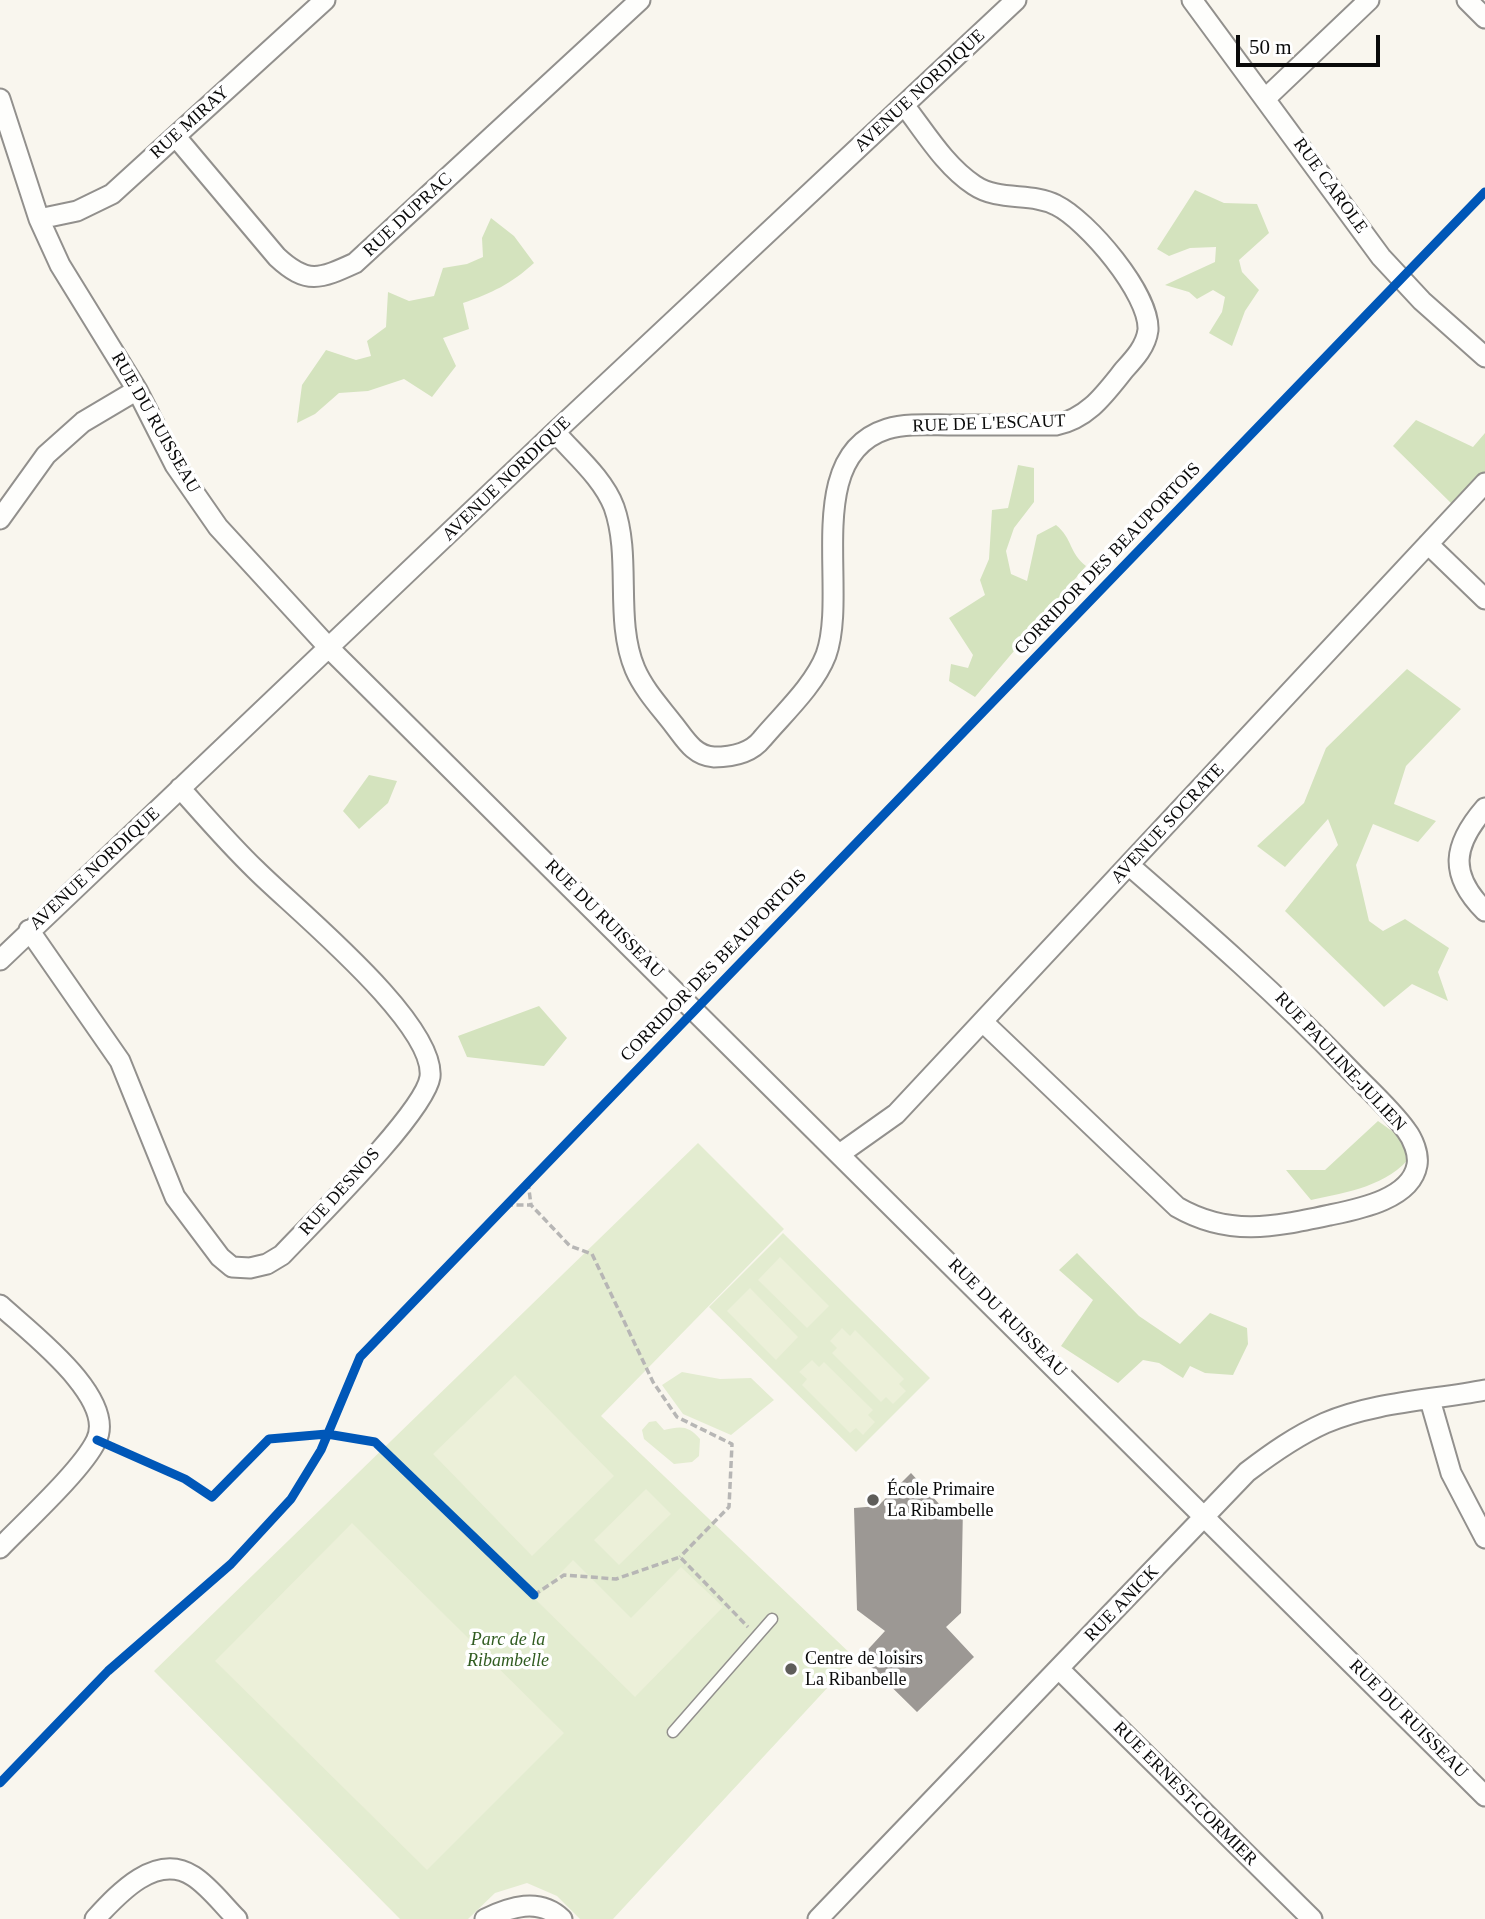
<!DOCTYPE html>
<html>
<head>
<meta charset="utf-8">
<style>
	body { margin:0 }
	#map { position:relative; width:1485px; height:1919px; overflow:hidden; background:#f9f6ee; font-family:Georgia,serif }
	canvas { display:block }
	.scale { position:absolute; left:1236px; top:35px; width:144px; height:32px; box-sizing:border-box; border:4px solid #0a0a0a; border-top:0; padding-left:9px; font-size:21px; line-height:24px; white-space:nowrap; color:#0a0a0a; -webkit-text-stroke:5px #fff; paint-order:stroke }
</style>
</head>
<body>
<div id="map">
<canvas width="1485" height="1919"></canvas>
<div class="scale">50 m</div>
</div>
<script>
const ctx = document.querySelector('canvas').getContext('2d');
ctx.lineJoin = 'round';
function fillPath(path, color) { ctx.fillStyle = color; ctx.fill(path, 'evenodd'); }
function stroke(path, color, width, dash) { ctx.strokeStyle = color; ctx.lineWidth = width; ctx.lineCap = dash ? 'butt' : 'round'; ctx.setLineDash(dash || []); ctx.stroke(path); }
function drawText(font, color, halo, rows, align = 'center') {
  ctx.font = font + ' Georgia,serif'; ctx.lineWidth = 7; ctx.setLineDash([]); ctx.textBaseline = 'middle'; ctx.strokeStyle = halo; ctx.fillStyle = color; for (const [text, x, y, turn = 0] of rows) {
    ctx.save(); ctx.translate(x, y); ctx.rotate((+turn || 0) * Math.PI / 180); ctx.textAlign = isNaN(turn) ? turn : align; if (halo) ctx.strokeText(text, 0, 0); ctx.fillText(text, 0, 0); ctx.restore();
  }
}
const green = new Path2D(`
	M698 1143 784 1229 601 1416 855 1658 613 1919H580L557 1896 527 1883 495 1893 468 1919H400L154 1671Z
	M783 1233 930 1378 856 1452 709 1307Z
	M682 1372 720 1379 751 1378 774 1400 731 1435 683 1414 662 1385Z
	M656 1421 664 1430C681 1426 688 1425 700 1439L699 1456 692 1462 674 1464 644 1439 642 1430 649 1422Z`);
const forest = new Path2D(`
	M1195 190 1224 203 1257 204 1269 233 1239 260 1242 272 1259 290 1245 311 1232 346 1209 333 1222 312 1225 297 1213 290 1197 299 1189 292 1165 285 1215 262 1216 247 1190 248 1169 256 1157 249Z
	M491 218 514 236 534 263C511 284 492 293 463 303L469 329 443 338 456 366 432 397 404 379 368 391 339 393 315 414 297 423 302 385 326 350 356 360 371 356 367 341 386 327 388 292 409 301 434 296 443 268 467 264 483 257 482 238Z
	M1416 420 1473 447 1485 433V475L1454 506 1393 446Z
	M1018 465 1034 468V502L1014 528 1006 551 1011 574 1027 581 1037 535 1056 525C1073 539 1069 553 1086 566L975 697 949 681 951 664 968 668 973 655 949 618 985 595 980 580 989 559 992 510 1008 508Z
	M1407 669 1461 709 1406 766 1394 804 1436 821 1418 842 1373 824 1356 865 1369 921 1383 931 1405 919 1449 948 1438 972 1448 1001 1412 984 1384 1007 1285 911 1338 845 1328 819 1285 867 1257 846 1304 803 1326 748Z
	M369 775 397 781 388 803 359 829 343 811Z
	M539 1006 567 1038 544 1066 467 1057 458 1036Z
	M1378 1121 1403 1139 1412 1155C1388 1186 1348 1192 1311 1200L1286 1170H1325Z
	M1077 1253 1139 1316 1180 1344 1210 1313 1247 1328 1248 1344 1233 1375 1205 1373 1190 1366 1183 1378 1159 1363 1143 1360 1118 1383 1061 1346 1093 1300 1059 1270Z`);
const pitch = new Path2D(`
	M780 1257 829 1306 807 1328 758 1280Z
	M750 1288 798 1337 776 1360 727 1311Z
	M842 1328 850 1336 855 1330 904 1379 899 1384 906 1391 893 1404 886 1397 881 1402 832 1353 837 1348 830 1341Z
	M812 1360 819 1367 824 1362 873 1410 868 1415 875 1422 863 1435 856 1428 850 1433 802 1385 807 1379 799 1372Z
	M515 1375 614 1476 532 1556 433 1454Z
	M646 1489 671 1514 619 1565 594 1540Z
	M352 1523 564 1733 427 1870 215 1661Z
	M573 1560 631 1618 681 1567 723 1607 635 1697 535 1599Z`);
const building = new Path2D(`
	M911 1473 941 1506H963L961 1613 946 1627 974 1657 917 1712 861 1657 885 1631 857 1610 854 1508 878 1506Z`);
const path = new Path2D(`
	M528 1182 531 1205
	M506 1205H531L570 1246 592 1254 653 1382 677 1417 732 1444 729 1507 680 1557
	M534 1595 564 1575 616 1579 680 1557 748 1627`);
const lane = new Path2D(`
	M673 1732 772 1619`);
const street = new Path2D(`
	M1192 0 1381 257 1422 301 1485 357
	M1467 0 1485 18
	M1266 98 1369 0
	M0 99 39 219 60 265 137 390 175 465 218 527 330 649 1485 1796
	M176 137 277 257C307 285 320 279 355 263L640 0
	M39 219 77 211 112 194 325 0
	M555 432C575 455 603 478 614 507 632 558 614 619 635 669 644 690 661 708 674 725 685 739 694 756 714 757 731 757 751 753 762 739 783 714 814 686 826 655 849 591 801 456 887 429 907 423 930 425 950 425 986 425 1021 425 1056 425 1088 418 1104 395 1124 370 1135 358 1146 346 1148 330 1150 294 1087 220 1056 205 1031 192 999 202 974 185 945 166 925 132 904 105
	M0 519 46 455 83 422 137 390
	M1428 544 1485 599
	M1485 808C1453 845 1448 874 1485 911
	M29 930 120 1061 175 1197 220 1257 232 1267 250 1268 267 1264 282 1255C312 1223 425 1112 430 1077 436 1023 295 909 256 870 229 844 205 816 180 788
	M0 960 555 432 1016 0
	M983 1022 1177 1207C1229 1237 1274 1227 1330 1215 1359 1209 1411 1199 1417 1165 1419 1154 1413 1139 1406 1130 1390 1108 1367 1088 1348 1068 1278 995 1206 932 1130 866
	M841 1153 896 1114 1485 483
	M0 1305C28 1331 118 1398 96 1441 82 1470 25 1522 0 1548
	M1430 1400 1451 1473 1485 1538
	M1059 1669 1312 1919
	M95 1919C118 1894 156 1852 193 1876 209 1886 223 1905 237 1919
	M485 1919C510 1907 539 1897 562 1919
	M818 1919 1247 1472C1272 1453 1296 1436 1325 1423 1374 1402 1433 1400 1485 1390`);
const cycleway = new Path2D(`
	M97 1440 185 1479 212 1497 269 1439 327 1434 375 1442 534 1595
	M0 1783 108 1671 231 1564 291 1499 321 1450 360 1357 1485 192`);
const markers = [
	[873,1500,7,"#5e5d5a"],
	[791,1669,7,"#5e5d5a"]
];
const streetNames = [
	["AVENUE NORDIQUE",920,91,-43],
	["RUE MIRAY",190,123,-42],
	["RUE CAROLE",1330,186,54],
	["RUE DUPRAC",408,215,-43],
	["RUE DU RUISSEAU",155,423,60],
	["RUE DE L'ESCAUT",989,424,-2],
	["AVENUE NORDIQUE",507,479,-44],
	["CORRIDOR DES BEAUPORTOIS",1108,559,-46],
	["AVENUE SOCRATE",1168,824,-47],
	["AVENUE NORDIQUE",95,869,-43],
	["RUE DU RUISSEAU",604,919,45],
	["CORRIDOR DES BEAUPORTOIS",714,966,-46],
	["RUE PAULINE-JULIEN",1340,1062,47],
	["RUE DESNOS",340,1192,-48],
	["RUE DU RUISSEAU",1007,1318,45],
	["RUE ANICK",1122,1604,-46],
	["RUE DU RUISSEAU",1408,1719,45],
	["RUE ERNEST-CORMIER",1185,1794,45]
];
const poiNames = [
	["École Primaire",887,1490],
	["La Ribambelle",887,1511],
	["Centre de loisirs",805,1659],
	["La Ribanbelle",805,1680]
];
const parkNames = [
	["Parc de la",508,1640],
	["Ribambelle",508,1661]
];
fillPath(green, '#e3ecd0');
fillPath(forest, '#d4e3be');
fillPath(pitch, '#ecf0d9');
fillPath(building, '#9c9894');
stroke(lane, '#92908d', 13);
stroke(street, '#92908d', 23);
stroke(path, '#b7b6b5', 3.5, [7, 3.5]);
stroke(lane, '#fefefc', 10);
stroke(street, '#fefefc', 19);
stroke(cycleway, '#0057b8', 9);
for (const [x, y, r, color] of markers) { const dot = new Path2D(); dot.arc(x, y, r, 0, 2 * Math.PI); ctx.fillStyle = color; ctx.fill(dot); stroke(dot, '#fff', 2.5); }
drawText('18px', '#0a0a0a', '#fff', streetNames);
drawText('18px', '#0a0a0a', '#fff', poiNames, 'left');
drawText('italic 18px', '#315c21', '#fff', parkNames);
</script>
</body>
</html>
